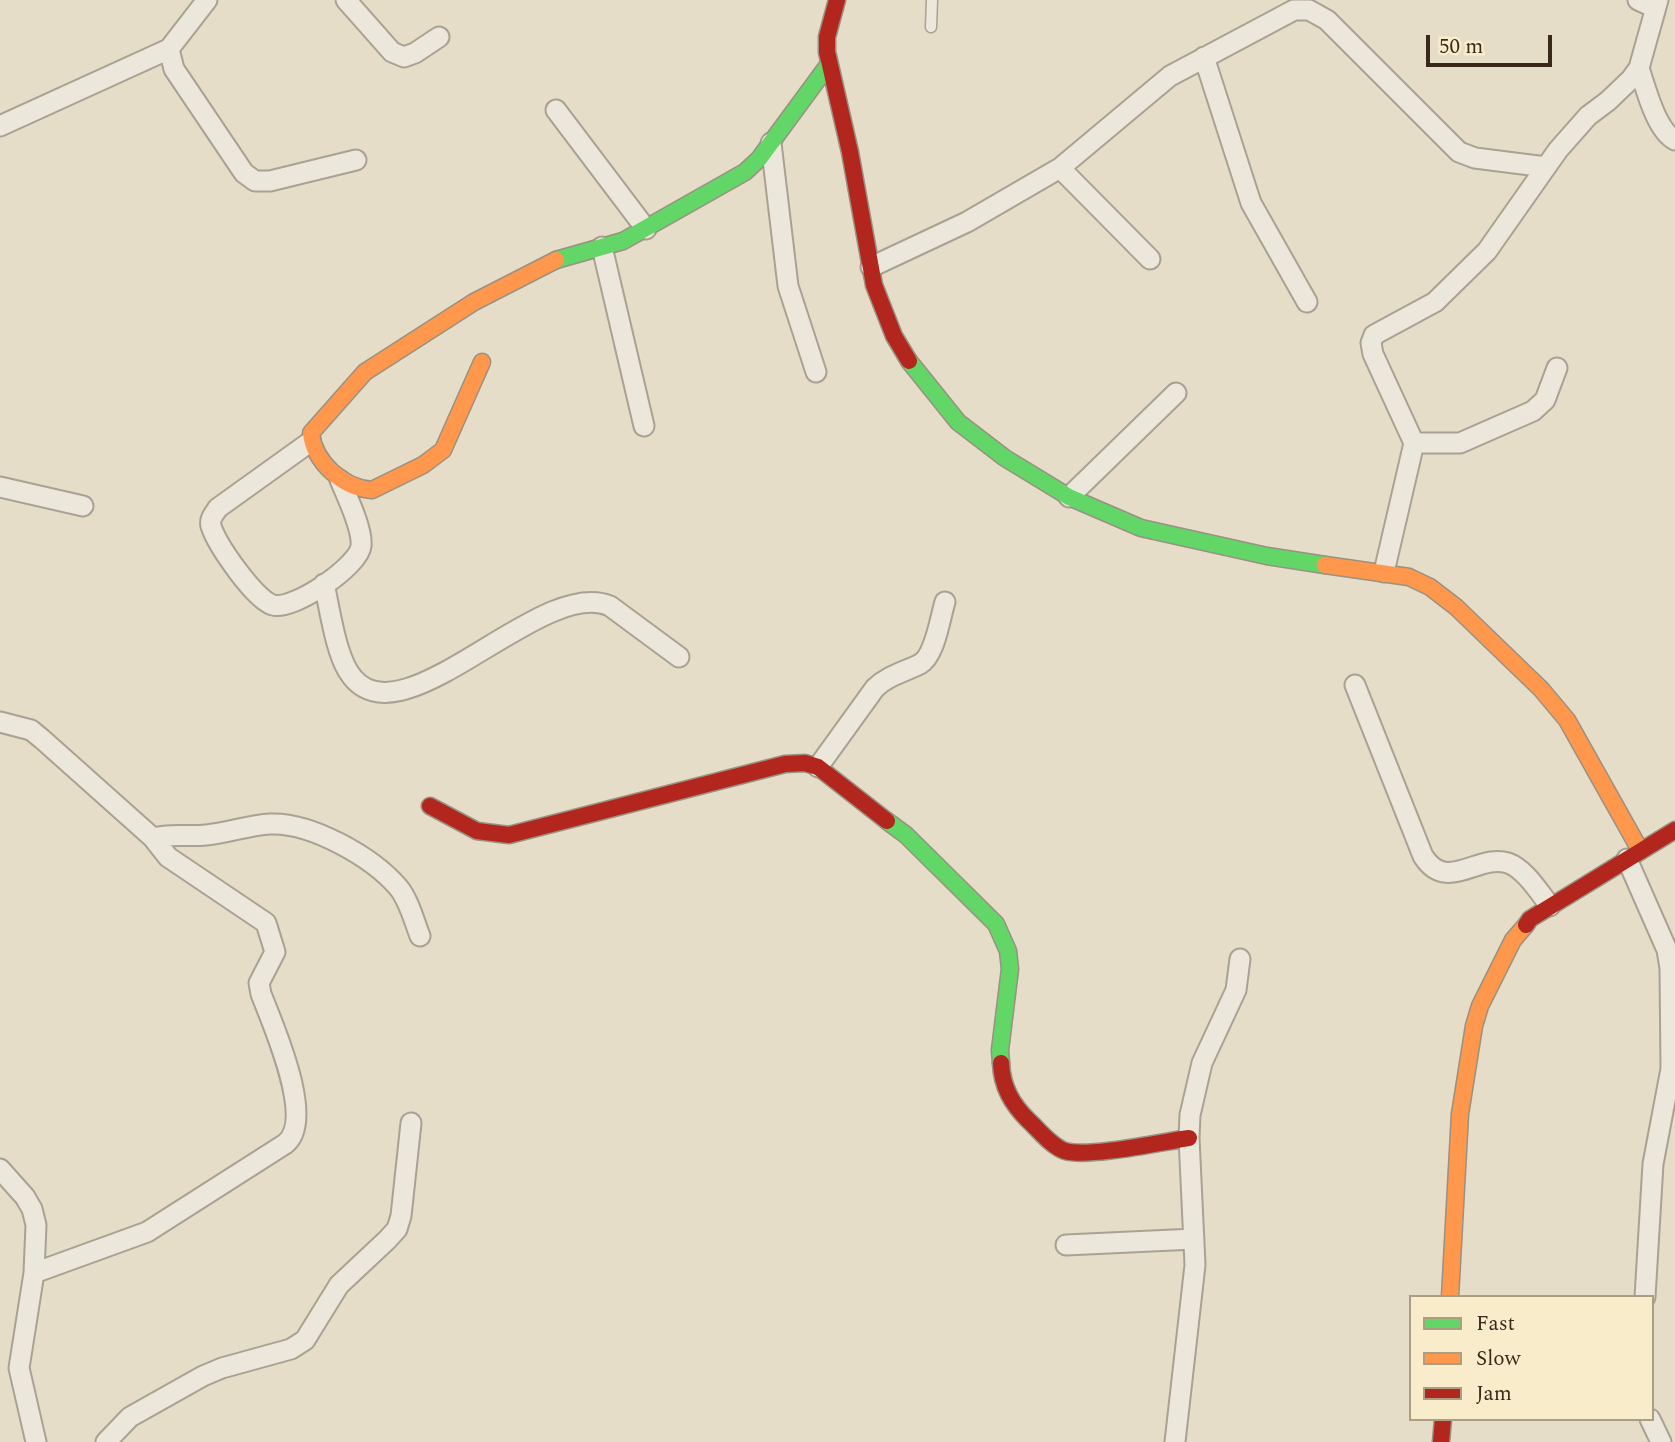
<!DOCTYPE html>
<html>
<head>
<meta charset="utf-8">
<style>
	body { margin:0 }
	#map { position:relative; width:1675px; height:1442px; overflow:hidden; background:#e5ddc8; font-family:Spectral,serif }
	canvas { display:block }
	.legend { position:absolute; left:1409px; top:1295px; width:245px; height:126px; box-sizing:border-box; background:#f9eccb; border:2px solid #ac9e84; margin:0; padding:9px 12px; list-style:none; font-size:21px; color:#38291a }
	.legend li { display:flex; align-items:center; gap:14px; height:35px }
	.legend b { width:35px; border:2px solid #ac9e84 }
	.scale { position:absolute; left:1426px; top:35px; width:126px; height:32px; box-sizing:border-box; border:4px solid #38291a; border-top:0; padding-left:9px; font-size:21px; line-height:24px; white-space:nowrap; color:#38291a; -webkit-text-stroke:5px #f9eccb; paint-order:stroke }
</style>
</head>
<body>
<div id="map">
<canvas width="1675" height="1442"></canvas>
<ul class="legend">
<li><b style="height:9px;background:#63d668"></b>Fast</li>
<li><b style="height:9px;background:#ff974d"></b>Slow</li>
<li><b style="height:9px;background:#b3261e"></b>Jam</li>
</ul>
<div class="scale">50 m</div>
</div>
<script>
const ctx = document.querySelector('canvas').getContext('2d');
ctx.lineJoin = 'round';
function stroke(path, color, width, dash) { ctx.strokeStyle = color; ctx.lineWidth = width; ctx.lineCap = dash ? 'butt' : 'round'; ctx.setLineDash(dash || []); ctx.stroke(path); }
const lane = new Path2D(`
	M931 27 932 0`);
const street = new Path2D(`
	M207 0 169 49 174 69 244 173 255 181H270L356 160
	M346 0 392 52 404 57 415 53 439 37
	M1638 0 1655 8
	M1204 57 1251 203 1307 302
	M1639 68C1646 89 1656 130 1675 140
	M556 110 646 229
	M0 126 169 49
	M771 143 788 286 816 372
	M1060 168 1150 259
	M602 247 644 426
	M871 267 967 222 1060 168 1170 76 1294 10H1309L1327 20 1459 152 1475 158 1546 167
	M310 442 218 508C214 514 209 519 211 526 217 545 255 600 273 605 293 611 359 566 361 546 363 529 347 497 340 480
	M1414 443H1460L1533 411 1545 400 1557 368
	M0 487 83 506
	M1069 497 1176 393
	M1384 572 1414 443 1373 354 1371 343 1374 335 1435 302 1487 251 1558 150 1588 116 1608 101 1631 79 1639 68 1658 0
	M324 584C330 610 335 649 348 671 397 752 539 575 610 606L679 657
	M1355 685 1423 856C1447 894 1478 853 1508 863 1525 869 1539 892 1550 906
	M0 722 31 730 42 739 153 838 168 857 266 923 275 952 259 983 261 994C273 1025 316 1121 285 1144L147 1232 34 1273
	M818 767 875 688C889 675 904 672 920 664 935 656 940 618 945 602
	M153 838C171 833 188 837 206 835 228 833 249 825 270 824 311 822 372 857 398 887 409 900 414 921 420 936
	M1627 859 1667 950 1670 968 1671 1069 1653 1164 1645 1297
	M0 1169 25 1197 32 1209 36 1225 34 1273 19 1368 36 1442
	M1066 1245 1194 1239
	M1650 1419 1661 1442
	M106 1442 130 1417 203 1376 222 1368 291 1349 305 1340 339 1285 387 1240 397 1229 401 1216 411 1123
	M1175 1442 1195 1265 1189 1138 1190 1115 1202 1063 1236 990 1240 959`);
const fast = new Path2D(`
	M556 260 623 241 745 172 759 159 829 64
	M909 361 958 422 1005 458 1069 497 1141 528 1267 556 1325 565
	M887 821 906 835 996 924 1008 951 1010 969 1000 1050 1001 1063`);
const slow = new Path2D(`
	M482 362 443 450 423 465 372 490C343 488 314 462 311 433L365 372 474 302 556 260
	M1325 565 1409 577 1430 587 1456 607 1541 689 1567 720 1640 850
	M1450 1297 1460 1114 1474 1026 1480 1006 1513 940 1526 925`);
const jam = new Path2D(`
	M837 0 827 37V52L850 152 874 285 894 336 909 361
	M430 806 477 831 509 835 785 764 805 763 818 767 887 821
	M1526 925 1530 919 1675 830
	M1001 1063C1002 1087 1012 1104 1028 1120 1039 1130 1051 1146 1065 1151 1088 1158 1162 1142 1189 1138
	M1441 1442 1443 1419`);
stroke(lane, '#aaa192', 13);
stroke(street, '#aaa192', 23);
stroke(fast, '#999182', 19);
stroke(slow, '#999182', 19);
stroke(jam, '#999182', 19);
stroke(lane, '#ece7db', 10);
stroke(street, '#ece7db', 19);
stroke(fast, '#63d668', 16);
stroke(slow, '#ff974d', 16);
stroke(jam, '#b3261e', 16);
</script>
</body>
</html>
